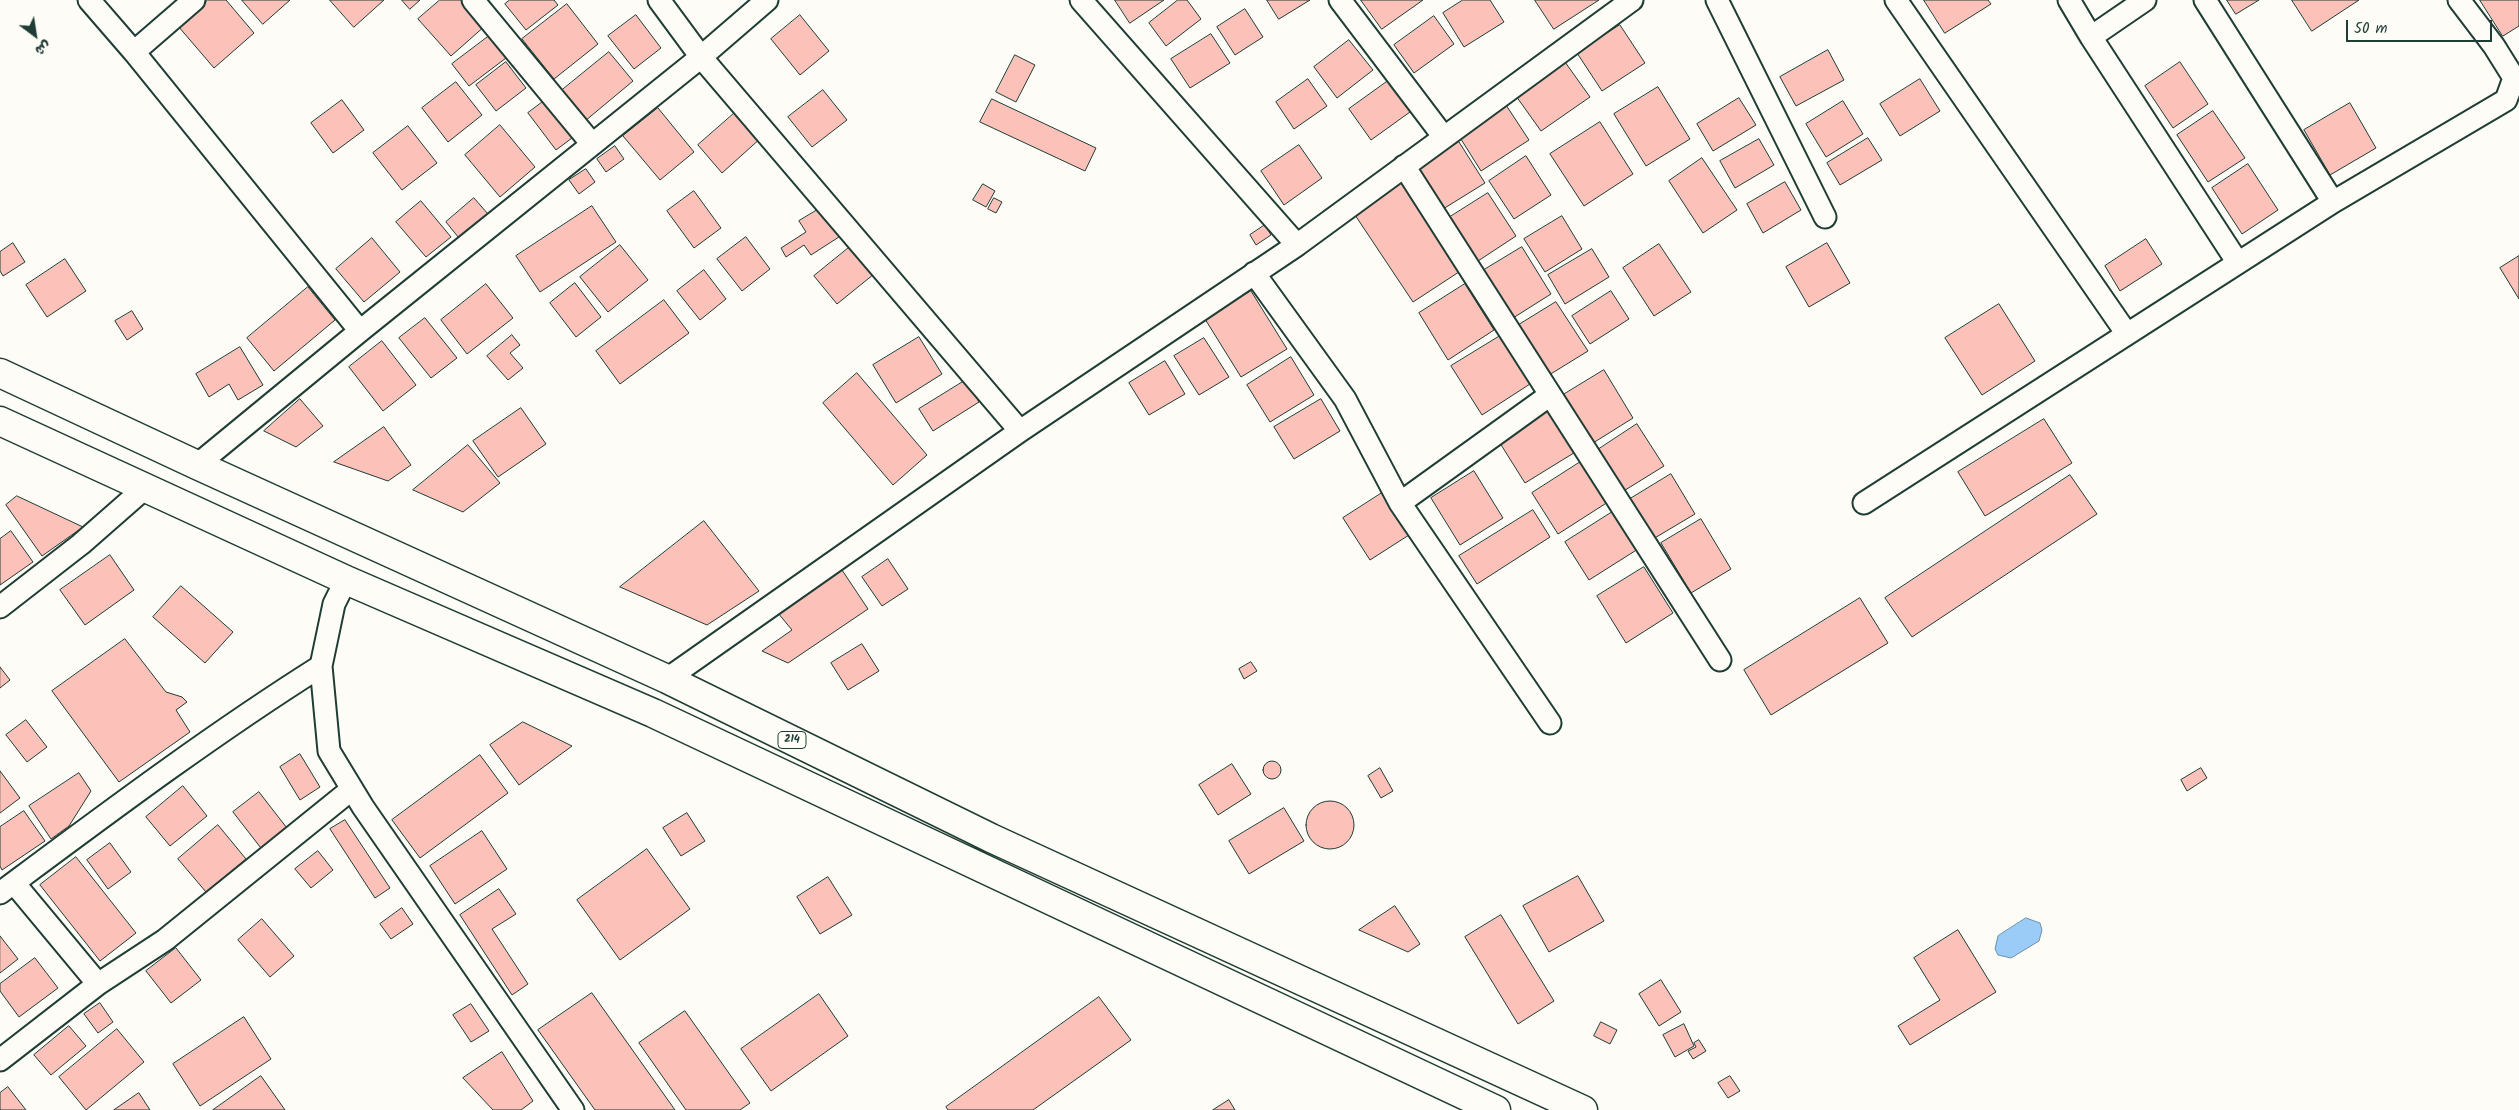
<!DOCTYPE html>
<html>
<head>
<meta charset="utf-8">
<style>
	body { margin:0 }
	#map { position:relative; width:2519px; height:1110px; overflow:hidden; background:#fdfcf7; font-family:Kalam,"Playpen Sans Arabic",sans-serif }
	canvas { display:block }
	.north { position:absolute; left:10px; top:10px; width:50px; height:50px; -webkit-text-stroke:4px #fdfcf7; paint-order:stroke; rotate:149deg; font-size:14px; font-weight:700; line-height:20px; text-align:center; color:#1f3d34 }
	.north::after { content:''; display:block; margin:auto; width:18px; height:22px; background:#1f3d34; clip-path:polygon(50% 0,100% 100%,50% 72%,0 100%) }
	.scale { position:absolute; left:2346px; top:20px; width:146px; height:22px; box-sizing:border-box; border:2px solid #1f3d34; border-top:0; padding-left:6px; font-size:15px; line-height:18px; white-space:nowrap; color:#1f3d34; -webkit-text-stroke:4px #fdfcf7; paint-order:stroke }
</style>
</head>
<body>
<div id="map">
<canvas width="2519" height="1110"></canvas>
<div class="north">ش</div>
<div class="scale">50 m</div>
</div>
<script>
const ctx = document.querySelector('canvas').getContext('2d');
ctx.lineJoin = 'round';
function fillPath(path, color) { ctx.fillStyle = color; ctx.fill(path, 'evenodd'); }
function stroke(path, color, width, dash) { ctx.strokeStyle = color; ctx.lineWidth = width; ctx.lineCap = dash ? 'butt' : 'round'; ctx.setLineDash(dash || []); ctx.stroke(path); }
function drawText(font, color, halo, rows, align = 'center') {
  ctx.font = font + ' Kalam,sans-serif'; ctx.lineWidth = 4; ctx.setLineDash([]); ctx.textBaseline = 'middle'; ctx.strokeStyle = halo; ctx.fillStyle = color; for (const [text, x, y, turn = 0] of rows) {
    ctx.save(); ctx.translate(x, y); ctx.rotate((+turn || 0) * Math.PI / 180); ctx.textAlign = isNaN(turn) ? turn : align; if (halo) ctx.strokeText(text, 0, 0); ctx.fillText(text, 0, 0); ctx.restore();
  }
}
const water = new Path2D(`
	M2026 918 2040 923 2042 930 2039 941 2011 958 1998 955 1995 949 1998 936Z`);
const building = new Path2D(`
	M208 0H226L254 33 214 68 178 26Z
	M242 0H290L263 24Z
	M330 0H384L354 27Z
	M402 0H420L410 9Z
	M440 0H463L486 25 451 56 418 19Z
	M510 0H554L558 5 526 30 505 4Z
	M1115 0H1164L1130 23Z
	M1178 0H1187L1201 19 1166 46 1149 23Z
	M1267 0H1310L1279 19Z
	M1361 0H1423L1382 29Z
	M1463 0H1490L1504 22 1464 47 1443 13Z
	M1535 0H1599L1554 29Z
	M1924 0H1988L1991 4 1945 33Z
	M2227 0H2259L2236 14Z
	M2292 0H2359L2312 31Z
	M2480 0H2519V26L2503 36Z
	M567 4 598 44 554 79 522 39Z
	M1245 9 1263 37 1235 55 1217 27Z
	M636 15 661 48 634 69 608 36Z
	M800 15 829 51 800 75 771 39Z
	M1434 16 1454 44 1414 73 1394 45Z
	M1620 25 1645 63 1602 91 1577 53Z
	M493 33 510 55 469 86 452 64Z
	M1211 34 1230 63 1190 88 1171 59Z
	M1349 40 1373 70 1337 98 1314 67Z
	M1828 50 1844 80 1796 106 1780 77Z
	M609 52 633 81 585 121 561 91Z
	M1015 55 1035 65 1016 102 996 92Z
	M506 62 526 88 496 111 476 85Z
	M1565 62 1590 97 1541 131 1516 96Z
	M2180 62 2208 104 2173 128 2145 86Z
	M1308 79 1327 106 1294 129 1276 102Z
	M1920 79 1940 111 1900 136 1880 104Z
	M1388 81 1410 112 1371 140 1349 109Z
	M456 82 482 115 448 142 422 108Z
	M1658 87 1690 139 1646 166 1614 114Z
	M823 90 847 120 812 147 788 117Z
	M1739 98 1756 125 1713 151 1697 124Z
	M992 99 1096 148 1085 171 980 122Z
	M342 100 364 130 333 153 311 123Z
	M544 101 572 138 556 150 528 113Z
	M1843 101 1863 134 1826 157 1806 124Z
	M2350 103 2376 148 2330 175 2304 130Z
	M1506 105 1529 140 1481 171 1459 136Z
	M658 108 694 152 660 180 623 136Z
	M738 110 762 137 722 173 698 145Z
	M2213 111 2245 158 2208 182 2177 135Z
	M1600 122 1633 174 1584 206 1550 154Z
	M500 125 535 167 500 197 465 155Z
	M408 126 437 163 402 190 373 153Z
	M1868 138 1882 160 1840 185 1827 163Z
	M1759 139 1774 165 1735 188 1720 161Z
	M1459 142 1485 183 1443 209 1417 168Z
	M1299 145 1322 178 1284 205 1261 171Z
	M615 146 624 159 606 172 597 159Z
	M1526 156 1551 195 1514 219 1489 181Z
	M1702 158 1737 210 1703 233 1669 181Z
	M2248 164 2278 210 2242 234 2212 188Z
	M586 169 595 182 579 194 569 180Z
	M1403 182 1462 270 1413 302 1355 215Z
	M1785 182 1801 210 1763 233 1747 204Z
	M983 184 995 191 986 207 973 200Z
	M694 191 721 228 694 248 667 211Z
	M1488 193 1516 236 1478 261 1450 217Z
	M474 198 488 214 459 238 446 222Z
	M994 198 1002 202 996 213 988 209Z
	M421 201 451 237 426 257 396 222Z
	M592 206 616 242 540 292 516 256Z
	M824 206 842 235 811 255 804 245 786 257 781 248 806 232 799 221Z
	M1562 216 1582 249 1545 272 1524 239Z
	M1265 225 1271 235 1256 245 1250 235Z
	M746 237 770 269 742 291 717 259Z
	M372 238 400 272 364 302 336 269Z
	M2146 239 2162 264 2120 291 2105 266Z
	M13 243 25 262 3 276 0 271V252Z
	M1827 243 1850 283 1809 307 1786 267Z
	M1659 244 1691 292 1654 316 1623 268Z
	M620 245 648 280 608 312 580 277Z
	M851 246 874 274 837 304 814 276Z
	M1522 247 1551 294 1513 318 1484 270Z
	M1592 249 1609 277 1565 304 1548 275Z
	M2519 256V299L2500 268Z
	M65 259 86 291 47 317 26 285Z
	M704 270 726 299 700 320 677 291Z
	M575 283 601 317 576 337 550 303Z
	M486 284 513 318 467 354 441 320Z
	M1465 284 1494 330 1448 360 1419 313Z
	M308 287 335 320 274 371 247 338Z
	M1251 291 1287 349 1241 377 1205 319Z
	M1611 291 1629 319 1590 344 1572 316Z
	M664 300 689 333 620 384 596 351Z
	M1556 302 1588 351 1549 375 1517 326Z
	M1999 304 2035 361 1982 395 1945 338Z
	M132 311 143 329 127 340 115 321Z
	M425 318 457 358 431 378 399 338Z
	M512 335 520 345 510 353 523 368 508 380 487 356Z
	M1500 336 1530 384 1482 415 1451 366Z
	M919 337 942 374 896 403 873 365Z
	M1204 338 1229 377 1199 395 1174 356Z
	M382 341 416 385 383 411 349 367Z
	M240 347 263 385 238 400 229 384 209 397 196 374Z
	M1291 357 1314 395 1270 422 1247 385Z
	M1165 361 1185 394 1149 415 1129 383Z
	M1604 370 1633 418 1593 443 1563 395Z
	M857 373 927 455 893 485 823 403Z
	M966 380 979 402 933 431 919 409Z
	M300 399 323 426 296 447 264 431Z
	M1321 399 1340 431 1294 459 1274 427Z
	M521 408 546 444 498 477 473 441Z
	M1550 408 1577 451 1525 483 1498 440Z
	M2044 419 2072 463 1985 516 1958 472Z
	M1637 424 1664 466 1622 492 1596 451Z
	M384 427 411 465 388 481 334 462Z
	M468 445 500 483 463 512 413 490Z
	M1582 461 1608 502 1558 534 1532 493Z
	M1474 471 1503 518 1460 545 1431 498Z
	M1671 474 1695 514 1653 539 1630 499Z
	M2070 475 2097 514 1912 637 1885 598Z
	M1382 493 1409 535 1370 560 1343 518Z
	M17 496 83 527 42 556 6 505Z
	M1533 510 1550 537 1477 584 1459 556Z
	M1614 511 1638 549 1589 580 1565 542Z
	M1701 519 1731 569 1691 593 1661 543Z
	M704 521 759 591 707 625 620 587Z
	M11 531 33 562 0 585V539Z
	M110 555 134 590 85 625 60 590Z
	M888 559 908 589 882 606 862 577Z
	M1644 567 1673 613 1626 643 1597 596Z
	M842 570 868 609 788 663 762 651 792 630 778 613Z
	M181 586 233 632 205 663 153 617Z
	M1860 598 1888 643 1771 715 1744 670Z
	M125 639 166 692 182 697 187 702 176 710 190 732 119 782 52 691Z
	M862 644 879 671 848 690 831 663Z
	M1251 662 1257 671 1244 679 1239 669Z
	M0 667 10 680 0 688Z
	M26 720 47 747 27 762 6 735Z
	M523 722 572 746 519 785 490 745Z
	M300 754 320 787 300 800 280 767Z
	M480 755 508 793 420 858 392 820Z
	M1263 770a9 9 0 1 1 18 0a9 9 0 1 1-18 0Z
	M1232 764 1251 794 1218 815 1199 785Z
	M1380 768 1393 791 1381 798 1368 776Z
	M2201 768 2207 778 2187 791 2181 780Z
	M0 771 20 798 0 813Z
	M79 773 91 791 69 826 51 839 29 806Z
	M183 786 207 816 170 846 146 817Z
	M259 792 290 832 264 852 233 812Z
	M1306 825a24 24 0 1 1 48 0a24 24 0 1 1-48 0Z
	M1284 808 1304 841 1249 874 1229 841Z
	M24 811 45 841 2 870 0 866V827Z
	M687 813 705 841 681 856 663 828Z
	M345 820 390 888 375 898 330 829Z
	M218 825 246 859 206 892 178 859Z
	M482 831 507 869 455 904 430 866Z
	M110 843 131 872 108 889 87 860Z
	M647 849 690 909 620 960 577 900Z
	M318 851 333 870 311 888 295 869Z
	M76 857 136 933 100 961 40 885Z
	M1578 876 1604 921 1549 952 1523 906Z
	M828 877 852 915 820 934 797 897Z
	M499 889 516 914 492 929 528 984 512 995 460 915Z
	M1395 906 1420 944 1408 952 1359 930Z
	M402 908 413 924 391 939 380 924Z
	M1501 915 1554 1001 1518 1024 1465 937Z
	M262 919 294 956 270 977 238 940Z
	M1958 930 1996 992 1910 1045 1898 1026 1940 1000 1914 958Z
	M0 936 18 959 0 973Z
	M176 948 201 980 171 1003 146 971Z
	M35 958 58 988 19 1017 0 991V984Z
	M1661 980 1681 1012 1659 1026 1639 994Z
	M592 993 675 1110H595L538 1030Z
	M819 994 848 1036 771 1091 741 1049Z
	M1099 997 1131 1040 1033 1110H948L946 1107Z
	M100 1003 113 1022 98 1033 84 1014Z
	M471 1004 489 1031 471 1042 453 1015Z
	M685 1011 750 1103 740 1110H686L639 1043Z
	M244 1017 271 1059 200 1106 173 1064Z
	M1601 1022 1617 1030 1610 1044 1594 1036Z
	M1684 1024 1694 1046 1675 1057 1663 1035Z
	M69 1026 86 1046 51 1075 34 1055Z
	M117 1029 144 1062 86 1110 59 1077Z
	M1699 1040 1706 1051 1693 1059 1688 1051 1696 1047 1694 1043Z
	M502 1052 533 1101 521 1110H493L463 1078Z
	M261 1076 285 1110H213Z
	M1730 1076 1740 1091 1728 1098 1718 1083Z
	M8 1087 26 1110H0V1093Z
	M139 1093 150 1110H114Z
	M1229 1100 1235 1110H1213Z`);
const minor = new Path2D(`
	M89 0 134 52 360 331
	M473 0 592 144
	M659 0 701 57 1020 431
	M1081 0 1297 245
	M1340 0 1443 136
	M1717 0 1825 217
	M1896 0 2127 334
	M2069 0 2091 37
	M2145 0 2091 37 2238 263
	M2205 0 2333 202
	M134 52 194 0
	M1404 166 1720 660
	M1254 273 1345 399 1400 503 1550 723
	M197 465 360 331 701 57 767 0
	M1400 503 1550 395
	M1864 503 2333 202 2506 100 2514 78 2494 46 2459 0
	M346 580 334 604 321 666 329 751 363 807 573 1110
	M0 607 81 544 146 487
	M667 679 1020 431 1297 245 1632 0
	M14 883 98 984
	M0 893C105 815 210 736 321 666
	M0 1060 98 984 165 940 352 789`);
const highway = new Path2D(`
	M0 373 197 465 667 679 991 838 1583 1110
	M0 421 346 580 653 713 1496 1110`);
const shields = [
	[792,740,28]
];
const shieldNames = [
	["214",792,740]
];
fillPath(water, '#9bcbf7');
stroke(water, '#6992a9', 1);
fillPath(building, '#fcc1b9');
stroke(building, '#1f3d34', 1);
stroke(minor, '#1f3d34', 25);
stroke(highway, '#1f3d34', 31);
stroke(minor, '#fdfcf7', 21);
stroke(highway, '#fdfcf7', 28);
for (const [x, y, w] of shields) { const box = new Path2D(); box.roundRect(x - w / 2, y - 8.5, w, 17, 4); ctx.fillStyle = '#fdfcf7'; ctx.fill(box); stroke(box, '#1f3d34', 1); }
drawText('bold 11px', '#1f3d34', null, shieldNames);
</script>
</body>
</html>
